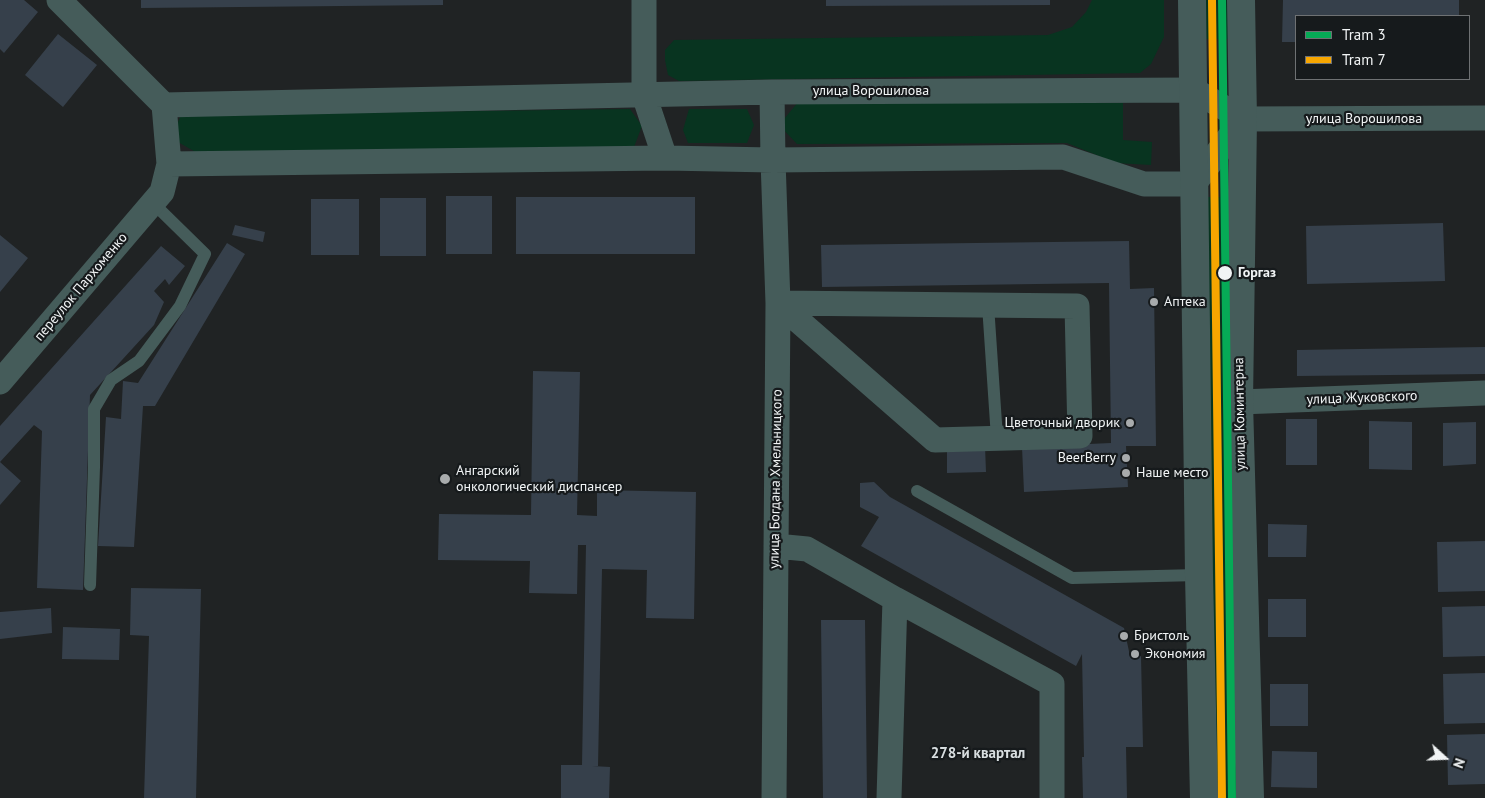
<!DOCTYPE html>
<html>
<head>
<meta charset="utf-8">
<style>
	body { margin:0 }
	#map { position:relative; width:1485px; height:798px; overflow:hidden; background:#202324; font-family:"PT Sans",sans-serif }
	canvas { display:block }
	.legend { position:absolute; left:1295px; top:15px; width:175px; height:65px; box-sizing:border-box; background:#161a1c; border:1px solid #6e7173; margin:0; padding:6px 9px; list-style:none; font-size:15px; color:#f1f4f5 }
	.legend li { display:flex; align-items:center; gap:10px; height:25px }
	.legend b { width:25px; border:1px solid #6e7173 }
	.north { position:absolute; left:1420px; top:733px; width:50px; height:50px; -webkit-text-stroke:4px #161a1c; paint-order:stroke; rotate:110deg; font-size:14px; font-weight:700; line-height:20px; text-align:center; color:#f1f4f5 }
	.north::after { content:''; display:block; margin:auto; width:18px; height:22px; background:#f1f4f5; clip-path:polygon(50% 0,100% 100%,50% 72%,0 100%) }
</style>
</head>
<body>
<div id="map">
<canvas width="1485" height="798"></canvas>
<ul class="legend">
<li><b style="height:6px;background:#06aa56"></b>Tram 3</li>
<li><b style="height:6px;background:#f7a600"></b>Tram 7</li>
</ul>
<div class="north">N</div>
</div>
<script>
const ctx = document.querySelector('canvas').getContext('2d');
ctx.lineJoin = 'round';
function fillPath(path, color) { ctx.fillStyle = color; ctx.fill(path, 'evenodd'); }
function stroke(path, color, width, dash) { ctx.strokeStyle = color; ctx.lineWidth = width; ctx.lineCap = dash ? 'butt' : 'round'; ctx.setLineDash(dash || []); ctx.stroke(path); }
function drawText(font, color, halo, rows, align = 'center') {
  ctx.font = font + ' "PT Sans",sans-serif'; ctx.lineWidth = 4.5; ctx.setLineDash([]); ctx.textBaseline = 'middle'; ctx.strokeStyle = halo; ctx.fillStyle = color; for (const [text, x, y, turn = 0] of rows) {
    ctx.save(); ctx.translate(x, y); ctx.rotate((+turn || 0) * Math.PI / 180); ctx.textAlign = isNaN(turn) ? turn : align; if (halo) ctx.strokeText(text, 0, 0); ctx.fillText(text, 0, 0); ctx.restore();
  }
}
const green = new Path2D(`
	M1092 0H1164V37L1151 64 1140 73 679 81 668 75 665 60V50L674 40 1048 35 1072 27 1086 12Z
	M1201 0H1228L1229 39H1202Z
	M799 101 1123 103V140L1152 142 1151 165 1116 163 1067 143 797 144 779 125Z
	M630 109 642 126 634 147 199 154 171 138 181 115Z
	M689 109H747L754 125 747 143H688L683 130Z
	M1204 197H1231L1238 798H1211Z`);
const building = new Path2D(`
	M0 0H24L38 12 4 53 0 49Z
	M141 0H443V5L141 8Z
	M826 0H1050V5L826 6Z
	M1283 0H1459V16H1296V42H1282Z
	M58 34 97 65 63 107 25 75Z
	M446 196H492V254H446Z
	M516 197H695V254H516Z
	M380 198H426V256H380Z
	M311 199H359V255H311Z
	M1443 223 1445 281 1307 284 1306 226Z
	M235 225 265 232 263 242 232 235Z
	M0 235 28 258 0 292Z
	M1129 241 1130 289 1154 288 1156 446H1126L1128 487 1024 492 1022 447 1111 443 1109 283 822 287 821 245Z
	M227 243 245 254 155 406H143L134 547 98 546 106 417 121 419 123 381 138 383Z
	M161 246 185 266 169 285 165 279 154 291 164 302 154 325 90 395 83 590 37 588 42 431 34 425 0 462V426Z
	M1485 347V374L1297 376V350Z
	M533 371 580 372 577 515 597 516V490L696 492 694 619 646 618 647 570 602 569 598 766H592L610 767 609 798H561V765H582L586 545H578L577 594 529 593 530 561 438 560 439 514 531 515Z
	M1286 419H1317V465H1286Z
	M1369 421 1412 422V470L1369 469Z
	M1476 422V464L1443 466V423Z
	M985 446 986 472 947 473V447Z
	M0 462 21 481 0 505Z
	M874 482 890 497 1124 628 1130 656H1141L1143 747H1126L1127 798H1083L1082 757H1084L1082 654 1076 666 861 546 879 517 860 507V483Z
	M1268 524 1307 525 1306 557H1268Z
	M1485 541V591L1438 592 1437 542Z
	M131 588 201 589 196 798H144L149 636 130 635Z
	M1268 599H1306V637H1268Z
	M1485 606V656L1443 657 1442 607Z
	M51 608 52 633 0 639V612Z
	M821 620H865L867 798H823Z
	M63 627 120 629 119 660 62 659Z
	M1485 673V723L1444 724 1443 674Z
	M1270 684H1308V726H1270Z
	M1485 734V784L1448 785 1447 735Z
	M1272 751 1317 752V788L1271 787Z`);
const service = new Path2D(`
	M988 305 997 438
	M917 491 1072 578 1199 575
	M90 585 94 467V409L111 380 139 361 180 306 205 254 153 203`);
const minor = new Path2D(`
	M59 0 164 105
	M644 0V95L665 158
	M772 92 773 160 778 303 774 798
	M164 105 772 92 1194 90 1243 119
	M1243 119 1485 118
	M169 164 665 158 773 160 1063 157 1144 184H1194L1243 119
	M778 303 1077 306 1080 436 935 440Z
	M0 382 162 192 169 164 164 105
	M1239 402 1485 393
	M776 546 807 549 895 599 889 798
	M895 599 1052 684V798`);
const tertiary = new Path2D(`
	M1192 0 1199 575 1204 798
	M1241 0 1243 119 1239 402 1250 798`);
const tram1 = new Path2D(`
	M1222 0 1232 798`);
const tram2 = new Path2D(`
	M1212 0 1222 798`);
const markers = [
	[1225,273,8,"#f1f4f5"],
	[1154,302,5,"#a8abac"],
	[1130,423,5,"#a8abac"],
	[1126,458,5,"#a8abac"],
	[1126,473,5,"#a8abac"],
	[445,479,6,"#a8abac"],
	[1124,636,5,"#a8abac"],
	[1135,654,5,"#a8abac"]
];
const streetNames = [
	["улица Ворошилова",871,91],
	["улица Ворошилова",1364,119],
	["переулок Пархоменко",81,287,-50],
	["улица Жуковского",1362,398,-2],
	["улица Коминтерна",1240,414,-91],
	["улица Богдана Хмельницкого",776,479,-89]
];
const stopNames = [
	["Горгаз",1238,273]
];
const poiNames = [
	["Аптека",1164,302],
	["Цветочный дворик",1120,423,"right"],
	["BeerBerry",1116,458,"right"],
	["Ангарский",456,471],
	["онкологический диспансер",456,487],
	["Наше место",1136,473],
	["Бристоль",1134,636],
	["Экономия",1145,654]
];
const neighbourhoodNames = [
	["278-й квартал",978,754]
];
fillPath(green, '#083420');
fillPath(building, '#36404b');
stroke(service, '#455c5a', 12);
stroke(minor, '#455c5a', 25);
stroke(tertiary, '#455c5a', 28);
stroke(tram1, '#06aa56', 8);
stroke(tram2, '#f7a600', 8);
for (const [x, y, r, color] of markers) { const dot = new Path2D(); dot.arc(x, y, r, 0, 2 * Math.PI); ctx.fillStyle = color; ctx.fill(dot); stroke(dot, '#161a1c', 2); }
drawText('14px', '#f1f4f5', '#161a1c', streetNames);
drawText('bold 14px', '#f1f4f5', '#161a1c', stopNames, 'left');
drawText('14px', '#f1f4f5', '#161a1c', poiNames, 'left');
drawText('bold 15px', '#d8dee0', '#161a1c', neighbourhoodNames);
</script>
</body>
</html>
